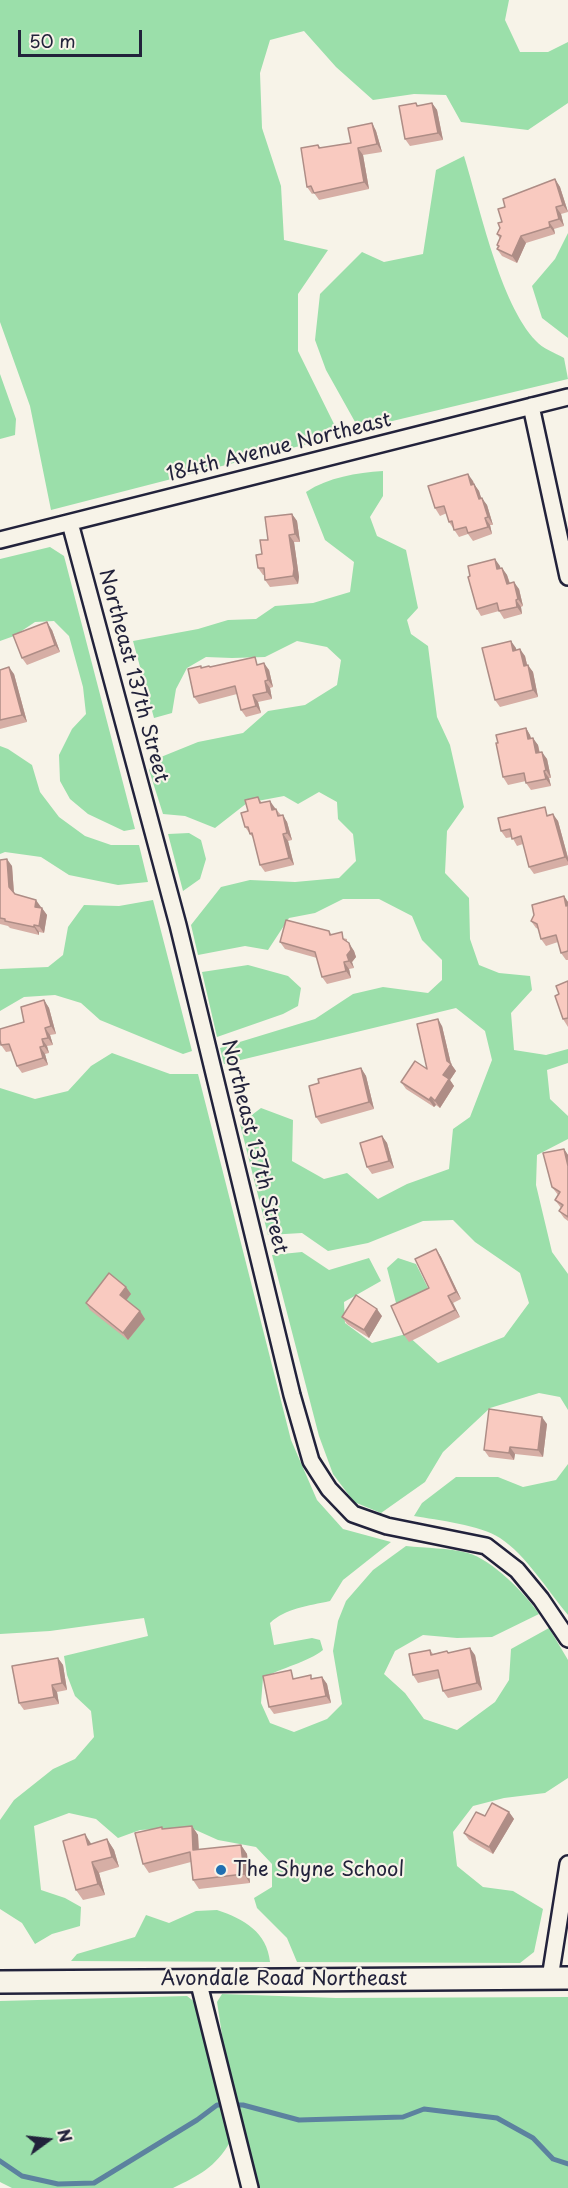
<!DOCTYPE html>
<html>
<head>
<meta charset="utf-8">
<style>
	body { margin:0 }
	#map { position:relative; width:568px; height:2188px; overflow:hidden; background:#f7f3e8; font-family:"Playpen Sans",sans-serif }
	canvas { display:block }
	.north { position:absolute; left:18px; top:2110px; width:60px; height:60px; -webkit-text-stroke:4px #f7f3e8; paint-order:stroke; rotate:75deg; font-size:16px; font-weight:700; line-height:24px; text-align:center; color:#22223b }
	.north::after { content:''; display:block; margin:auto; width:21px; height:27px; background:#22223b; clip-path:polygon(50% 0,100% 100%,50% 72%,0 100%) }
	.scale { position:absolute; left:18px; top:30px; width:124px; height:27px; box-sizing:border-box; border:3px solid #22223b; border-top:0; padding-left:8px; font-size:18px; line-height:21px; white-space:nowrap; color:#22223b; -webkit-text-stroke:4px #f7f3e8; paint-order:stroke }
</style>
</head>
<body>
<div id="map">
<canvas width="568" height="2188"></canvas>
<div class="north">N</div>
<div class="scale">50 m</div>
</div>
<script>
const ctx = document.querySelector('canvas').getContext('2d');
ctx.lineJoin = 'round';
function fillPath(path, color) { ctx.fillStyle = color; ctx.fill(path, 'evenodd'); }
function stroke(path, color, width, dash) { ctx.strokeStyle = color; ctx.lineWidth = width; ctx.lineCap = dash ? 'butt' : 'round'; ctx.setLineDash(dash || []); ctx.stroke(path); }
function drawText(font, color, halo, rows, align = 'center') {
  ctx.font = font + ' "Playpen Sans",sans-serif'; ctx.lineWidth = 4.5; ctx.setLineDash([]); ctx.textBaseline = 'middle'; ctx.strokeStyle = halo; ctx.fillStyle = color; for (const [text, x, y, turn = 0] of rows) {
    ctx.save(); ctx.translate(x, y); ctx.rotate((+turn || 0) * Math.PI / 180); ctx.textAlign = isNaN(turn) ? turn : align; if (halo) ctx.strokeText(text, 0, 0); ctx.fillText(text, 0, 0); ctx.restore();
  }
}
const green = new Path2D(`
	M0 0H509L505 20 520 52H548L568 42V103L528 130 461 122 446 95 414 94 373 100 336 67 304 31 270 40 260 73 262 128 281 186 284 240 328 250 298 294V351L335 426 323 440 51 510 30 406 0 322Z
	M464 156C480 208 500 303 536 341 542 348 555 353 564 358L568 379 359 429 326 370 315 340 320 294 362 252 384 262 423 254 436 170Z
	M568 233V338L542 318 532 286 555 259Z
	M0 374 16 419 15 435 0 439Z
	M383 471V496L370 517 377 536 406 550 418 608 407 620 411 634 428 646 437 717 450 745 464 807 447 831 445 873 469 898 470 939 479 965 499 973 530 976 532 990 511 1013 514 1050 546 1055 568 1049V1063L547 1070 550 1099 568 1116V1139L537 1155 536 1185 552 1252 568 1274V1410L560 1397 539 1393 490 1408 443 1452 425 1482 381 1513 354 1502 333 1474 319 1436 272 1255 302 1252 329 1270 369 1258 381 1281 344 1302 345 1323 372 1343 406 1334 438 1363 504 1337 529 1303 520 1273 475 1242 453 1220 423 1221 368 1243 328 1251 302 1233 268 1235 240 1124 261 1108 293 1120 292 1161 324 1179 347 1173 378 1199 407 1184 449 1169 453 1129 470 1117 492 1060 485 1031 456 1008 224 1064 220 1048 315 1019 353 994 383 987 428 993 442 980V960L422 940 412 916 379 899H343L315 913 289 918 268 950 245 946 198 955 191 925 221 887 250 880 295 882 339 878 356 861 353 834 338 819 337 802 319 792 298 804 284 796 247 803 215 828 185 816 163 814 149 770 156 759 198 742 243 733 268 711 305 705 337 685 341 660 327 647 297 641 265 657 232 658 206 657 187 668 176 689 172 713 154 718 133 641 198 629 228 620 256 619 275 606 313 603 350 592 354 562 325 540 306 492C329 477 356 473 383 471Z
	M50 547 64 556 135 829 124 831 88 814 70 799 60 781 59 755 72 729 86 714 83 687 69 636 54 621 35 622 14 636 0 641V559Z
	M0 746 8 749 32 765 40 792 59 817 85 836 111 845H139L148 882 118 885 69 875 41 857 5 852 0 854Z
	M189 833 201 840 206 859 200 879 183 891 168 834Z
	M153 900 192 1051 183 1054 168 1048 100 1020 81 1003 55 995 24 997 0 1011V969L48 967 63 955 68 927 84 905 119 906Z
	M248 965 288 976 301 988 298 1006 283 1014 217 1037 202 972Z
	M112 1053 170 1074H198L291 1440 317 1500 343 1529 391 1542 343 1580 330 1601C308 1606 286 1608 270 1623L274 1645 312 1638 320 1640 323 1650C308 1662 281 1668 263 1678L261 1703 270 1723 294 1732 327 1719 342 1704 333 1651 338 1621 346 1601 373 1570 406 1546C426 1548 448 1548 468 1553 491 1559 526 1594 539 1614L492 1637 457 1638 423 1635 395 1651 384 1674 405 1693 424 1719 457 1730 495 1702 509 1680 511 1649 549 1628 568 1660V1778L545 1793 504 1798 473 1806 453 1832 457 1866 483 1887 513 1891 543 1909 534 1952 520 1963 297 1962 287 1938 257 1908 254 1898 272 1887V1864L256 1847 218 1840 189 1827 140 1830 118 1838 96 1819 69 1813 34 1826 41 1890 65 1898 81 1907 80 1926 52 1934 35 1944 22 1923 0 1909V1820L14 1800 53 1769 75 1759 94 1737 91 1711 75 1696 67 1675 64 1656 148 1636 144 1618 50 1631 0 1634V1088L35 1099 68 1091 91 1066Z
	M398 1258 416 1264 431 1294 405 1306 396 1303 387 1268Z
	M568 1464V1615C548 1591 526 1555 500 1538 481 1525 437 1520 414 1516L422 1503 456 1477H498L523 1487 556 1480Z
	M217 1910C244 1919 267 1932 270 1962L71 1961 77 1954 135 1937 146 1915 169 1923 196 1911Z
	M222 1994 336 1998 568 1997V2188H259L226 2061 217 2002Z
	M187 1996 196 2003 230 2142C216 2167 198 2176 173 2188H12L0 2182V2001Z`);
const stream = new Path2D(`
	M0 2161 22 2176 58 2184 94 2183 197 2120 217 2105H243L299 2120 403 2117 424 2109 497 2118 533 2138 553 2159 568 2164`);
const street = new Path2D(`
	M531 406 568 577
	M70 523 178 925 292 1395 311 1461 329 1489 353 1514 387 1526 486 1546 517 1570 541 1599 568 1639
	M0 540 568 397
	M550 1978 568 1864
	M198 1980 250 2188`);
const secondary = new Path2D(`
	M0 1982 568 1978`);
const wall = new Path2D(`
	M416 103 418 106 432 103 437 110 443 140 410 146 405 139Z
	M372 123 376 131 382 152 363 155 369 189 319 200 314 193 312 194 307 187 318 145 321 148 351 143Z
	M555 179 560 187 568 212 561 214 564 226 554 229 555 234 526 243 517 263 502 256 497 249 498 247 497 245 500 239 497 234 502 222Z
	M473 481 474 484 479 491 481 499 487 505 493 525H490L492 534 473 541 468 534 459 537 449 522 447 513 440 516 435 508Z
	M292 514 297 521 300 542H294L299 577 298 584 270 587 265 580 264 575H263L258 568 262 554 268 540Z
	M500 566V568H502L507 575 510 583 519 589 523 606 521 607 522 614 504 619 499 611 481 616 477 609 470 576Z
	M52 630 60 652 27 665 22 658Z
	M516 648V650L525 656 527 665 533 672 538 697 500 707 495 700Z
	M260 664 269 670 273 687 270 688 272 699 258 702 261 713 246 717 241 710 237 694 199 704 194 697 202 668Z
	M0 670 14 674 27 722 0 729Z
	M526 728 530 735 531 738 538 745 540 753 547 759 551 778H549L551 786 531 790 526 783V781L508 785 503 777 498 743Z
	M258 797 262 803 275 808 287 822 292 840 288 841 294 865 265 872 260 865 254 839 245 827 248 811Z
	M550 814 558 821 568 858V865L534 874 529 867 523 844 517 846 512 837 506 838 501 831Z
	M0 860 12 866 14 893 15 894 41 907 47 915 44 933 39 932V935L10 928 8 926 0 924Z
	M564 896 568 902V960H566L561 953 558 942 546 946 541 939 539 929 536 928 531 921Z
	M329 931 332 935 347 939V942L354 951 356 957 352 962 354 968 349 969 351 978 327 984 322 977 317 958 285 949 280 942Z
	M568 981V1027L563 1019 559 994Z
	M44 1000 49 1008 56 1034 50 1035 53 1045 47 1046 49 1053 45 1054 48 1065 22 1073 17 1066 12 1051 6 1052 1 1045Z
	M442 1026 451 1064 456 1071 450 1080 454 1086 440 1108 436 1105 434 1107 406 1089 401 1082 427 1069Z
	M361 1068 366 1076 374 1109 321 1124 316 1117 319 1083Z
	M382 1136 387 1143 394 1168 372 1174 367 1167Z
	M564 1149 568 1155V1221L564 1218 559 1211 561 1208 555 1200 558 1195 552 1187Z
	M436 1249 441 1257 461 1299 453 1303 460 1317 409 1342 404 1335 429 1288Z
	M126 1287 131 1294 126 1300 140 1311 145 1319 128 1340 90 1310 86 1303Z
	M382 1316 369 1338 347 1324 342 1317Z
	M547 1424 543 1457 515 1454 514 1460 489 1457 484 1450Z
	M430 1650 433 1654 447 1651 448 1653 475 1655 482 1690 448 1698 443 1691 440 1678 418 1683 413 1675Z
	M58 1658 63 1665 67 1690 57 1692 59 1704 24 1710 19 1703Z
	M322 1677 327 1684 331 1703 274 1714 269 1707 296 1678H313Z
	M509 1812 514 1819 493 1854 469 1840 464 1833 485 1816Z
	M192 1826 198 1835 199 1850 241 1845 247 1854 250 1883 199 1889 193 1880 191 1862 149 1873 143 1864 162 1827 163 1829Z
	M107 1839 114 1850 119 1867 99 1873 105 1895 83 1900 76 1890 91 1844Z`);
const shadedWall = new Path2D(`
	M432 103 437 110 443 140 438 133Z
	M372 123 376 131 382 152 377 144Z
	M358 148 363 155 369 189 364 182Z
	M555 179 560 187 568 212 563 205Z
	M556 207 561 214 564 226 559 219Z
	M549 222 554 229 555 234 550 227Z
	M521 236 526 243 517 263 512 256Z
	M468 474 473 481 476 492 471 485Z
	M474 484 479 491 484 506 479 499Z
	M482 498 487 505 493 525 488 517Z
	M292 514 297 521 300 542 295 534Z
	M485 518 490 525 492 534 488 527Z
	M289 535 294 542 299 577 298 584 293 576Z
	M495 559 500 566 502 576 497 569Z
	M502 568 507 575 512 591 507 584Z
	M514 582 519 589 523 606 518 599Z
	M516 600 521 607 522 614 517 607Z
	M47 622 52 630 60 652 55 645Z
	M511 641 516 648 518 658 513 651Z
	M520 649 525 656 529 673 524 666Z
	M264 663 269 670 273 687 268 680Z
	M528 665 533 672 538 697 533 690Z
	M9 667 14 674 27 722 22 715Z
	M265 681 270 688 272 699 267 692Z
	M253 695 258 702 261 713 256 706Z
	M526 728 530 735 533 746 528 739Z
	M533 738 538 745 541 761 536 753Z
	M542 752 547 759 551 778 546 770Z
	M544 771 549 778 551 786 546 779Z
	M270 801 275 808 277 817 272 810Z
	M553 814 558 821 568 858V862L565 857Z
	M283 815 287 822 292 840 287 833Z
	M283 834 288 841 294 865 289 858Z
	M7 859 12 866 14 894 9 887Z
	M564 896 568 902V908L566 906Z
	M36 900 41 907 40 914 35 907Z
	M42 908 47 915 44 933 39 926Z
	M34 925 39 932V935L34 927Z
	M349 943 354 951 356 957 352 962 354 968 349 961 347 955Z
	M344 962 349 969 351 978 346 971Z
	M44 1000 49 1008 56 1034 51 1026Z
	M438 1019 442 1026 451 1064 456 1071 450 1080 454 1086 440 1108 435 1101 447 1061Z
	M45 1028 50 1035 53 1045 48 1038Z
	M42 1039 47 1046 49 1053 44 1046Z
	M40 1047 45 1054 48 1065 43 1058Z
	M361 1068 366 1076 374 1109 369 1102Z
	M431 1097 436 1105 434 1107 429 1100Z
	M382 1136 387 1143 394 1168 389 1161Z
	M564 1149 568 1155V1166Z
	M436 1249 441 1257 461 1299 456 1292Z
	M126 1287 131 1294 125 1302 120 1295Z
	M448 1296 453 1303 460 1317 455 1310Z
	M377 1309 382 1316 369 1338 364 1330Z
	M140 1311 145 1319 128 1340 123 1333Z
	M542 1417 547 1424 543 1457 538 1450Z
	M510 1447 515 1454 514 1460 509 1453Z
	M470 1648 475 1655 482 1690 477 1683Z
	M58 1658 63 1665 67 1690 62 1683Z
	M322 1677 327 1684 331 1703 326 1696Z
	M52 1685 57 1692 59 1704 54 1697Z
	M509 1812 514 1819 493 1854 489 1847Z
	M192 1826 198 1835 199 1859 193 1850Z
	M85 1834 92 1845H88Z
	M107 1839 114 1850 119 1867 112 1857Z
	M241 1845 247 1854 250 1883 244 1874Z
	M92 1862 99 1873 105 1895 98 1884Z`);
const building = new Path2D(`
	M416 103 417 106 432 103 438 133 405 139 399 106Z
	M372 123 377 144 358 148 364 182 314 193 311 186 307 187 301 148 318 145 319 148 351 143 348 128Z
	M555 179 563 205 556 207 559 219 549 222 550 227 521 236 512 256 497 249 499 246 497 245 501 236 497 234 500 228 498 223 502 222 498 209 505 207 503 199Z
	M468 474 471 485 474 484 479 499 482 498 488 517 485 518 488 527 468 533 466 527 454 530 452 521 449 522 444 506 435 508 428 486Z
	M292 514 295 534 289 535 294 569 293 576 265 580 264 568H258L256 555 262 554 260 540H268L265 517Z
	M495 559 497 569 502 568 507 584 514 582 518 599 516 600 517 607 499 611 497 603 477 609 468 577 470 576 468 566Z
	M47 622 55 645 22 658 13 635Z
	M511 641 513 651 520 649 524 666 528 665 533 690 495 700 482 648Z
	M255 657 257 665 264 663 268 680 265 681 267 692 253 695 256 706 241 710 235 686 194 697 188 669 201 666V668L209 666 210 667Z
	M9 667 22 715 0 720V670Z
	M526 728 528 739 533 738 536 753 542 752 546 770 544 771 546 779 526 783 524 773 503 777 496 743H498L496 735Z
	M258 797 260 803 270 801 272 810 276 809 278 816 283 815 287 833 283 834 289 858 260 865 252 833 250 834 248 827H245L241 813 248 811 245 800Z
	M545 807 547 816 553 814 565 857 529 867 521 836 512 839 510 829 501 831 498 818Z
	M7 859 9 887 15 894 36 900 35 907 42 908 39 926 34 925V927L5 921V919L0 918V860Z
	M564 896 566 906 568 905V951L561 953 556 935 541 939 537 924 531 921 534 915 532 905Z
	M286 920 329 931 330 935 342 932 343 939 349 943 351 950 347 955 349 961 344 962 346 971 322 977 315 952 280 942Z
	M568 981V1018L563 1019 555 996 559 994 556 986Z
	M44 1000 51 1026 45 1028 48 1038 42 1039 44 1046 40 1047 43 1058 17 1066 9 1044 1 1045 0 1040V1029L24 1022 21 1007Z
	M438 1019 447 1061 451 1064 443 1075 449 1079 435 1101 431 1097 429 1100 401 1082 415 1061 427 1069 417 1024Z
	M361 1068 369 1102 316 1117 309 1086 319 1083 318 1079Z
	M382 1136 389 1161 367 1167 360 1143Z
	M564 1149 568 1166V1217L559 1211 563 1205 555 1200 560 1192 552 1187 543 1153Z
	M436 1249 456 1292 448 1296 455 1310 404 1335 391 1306 429 1288 415 1259Z
	M109 1273 126 1287 120 1295 140 1311 123 1333 86 1303Z
	M356 1295 377 1309 364 1330 342 1317Z
	M489 1409 542 1417 538 1450 510 1447 509 1453 484 1450Z
	M470 1648 477 1683 443 1691 438 1670 413 1675 409 1654 430 1650 431 1655 447 1651 448 1653Z
	M58 1658 62 1683 52 1685 54 1697 19 1703 12 1666Z
	M291 1670 293 1679 311 1675V1679L322 1677 326 1696 269 1707 263 1676Z
	M492 1803 509 1812 489 1847 464 1833 476 1812 485 1816Z
	M192 1826 193 1850 241 1845 244 1874 193 1880 190 1852 143 1864 135 1833 162 1827V1829Z
	M85 1834 88 1845 107 1839 112 1857 92 1862 98 1884 76 1890 63 1841Z`);
const markers = [
	[221,1870,6,"#1f6fb2"]
];
const streetNames = [
	["184th Avenue Northeast",279,448,-14],
	["Northeast 137th Street",133,676,75],
	["Northeast 137th Street",254,1147,76],
	["Avondale Road Northeast",284,1979]
];
const poiNames = [
	["The Shyne School",233,1870]
];
fillPath(green, '#9bdfaa');
stroke(stream, '#5c829f', 5);
stroke(street, '#22223b', 20);
stroke(secondary, '#22223b', 26);
stroke(street, '#f7f3e8', 15);
stroke(secondary, '#f7f3e8', 21);
fillPath(wall, '#d6aea5');
fillPath(shadedWall, '#ae8d86');
fillPath(building, '#f9cac0');
stroke(building, '#ae8d86', 1.5);
for (const [x, y, r, color] of markers) { const dot = new Path2D(); dot.arc(x, y, r, 0, 2 * Math.PI); ctx.fillStyle = color; ctx.fill(dot); stroke(dot, '#f7f3e8', 2); }
drawText('20px', '#22223b', '#f7f3e8', streetNames);
drawText('20px', '#22223b', '#f7f3e8', poiNames, 'left');
</script>
</body>
</html>
